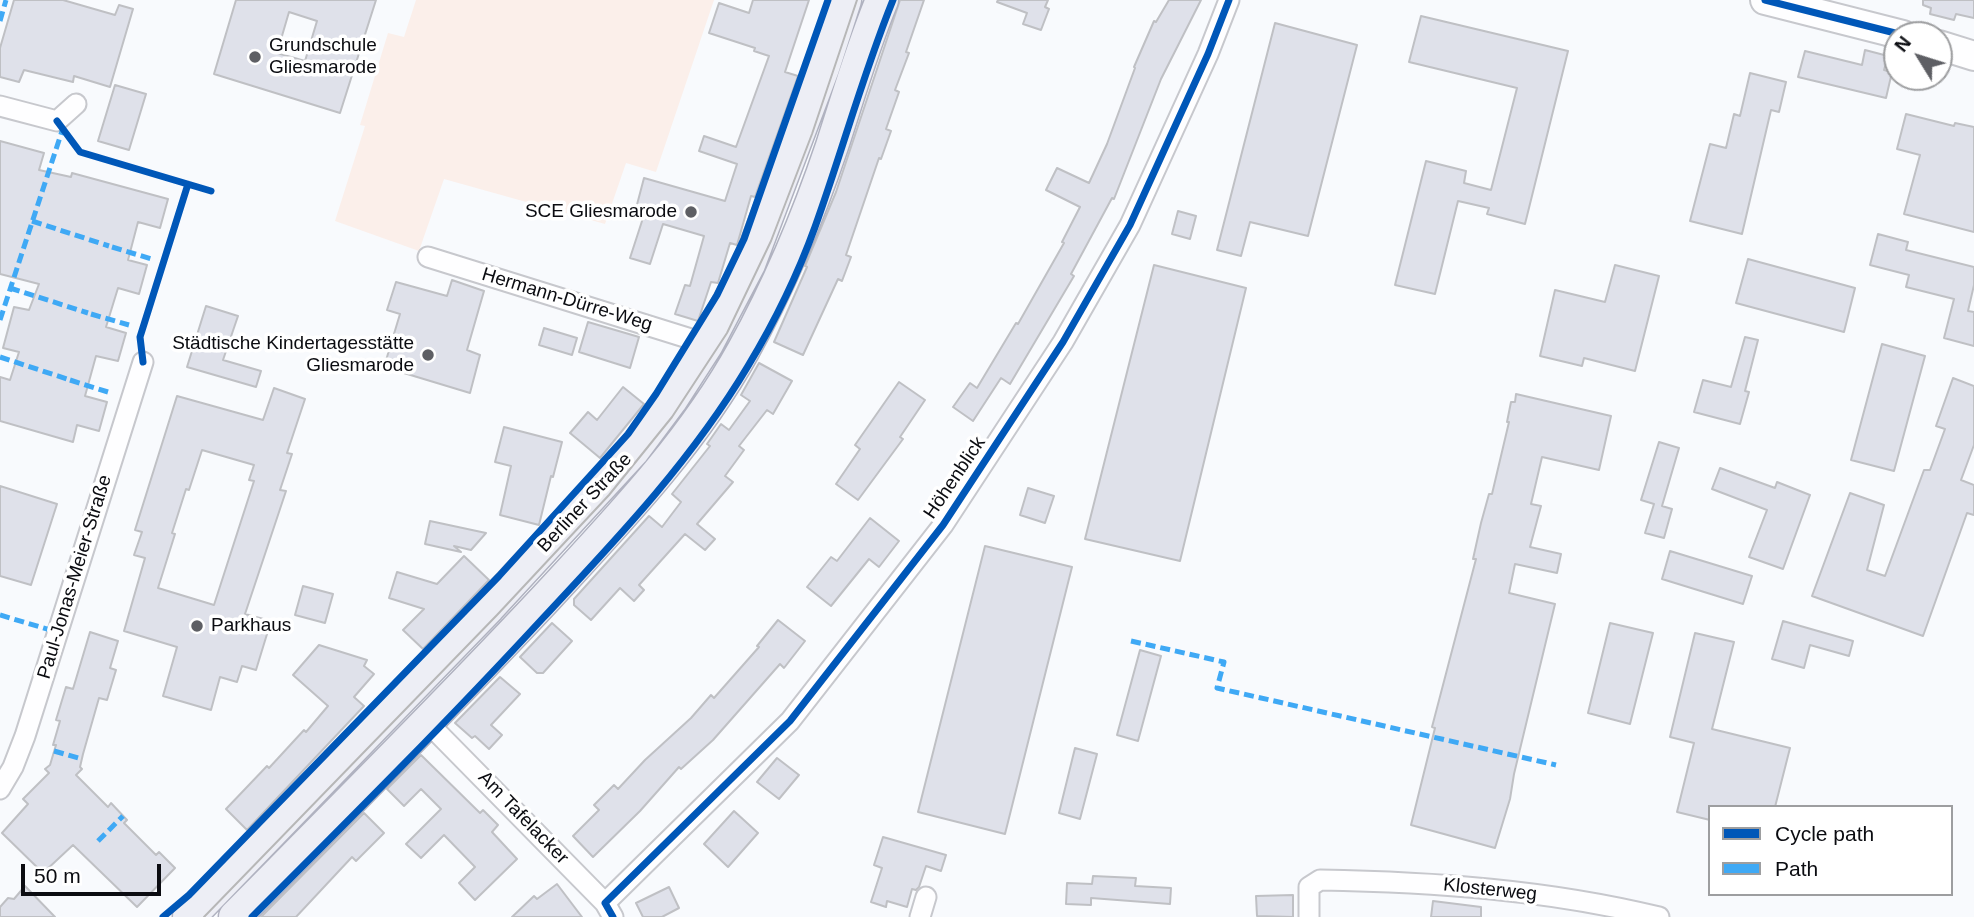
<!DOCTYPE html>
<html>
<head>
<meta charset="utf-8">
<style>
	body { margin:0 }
	#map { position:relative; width:1974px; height:917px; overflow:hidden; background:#f8fafd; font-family:Helvetica,sans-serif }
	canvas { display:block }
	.legend { position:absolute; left:1708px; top:805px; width:245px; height:91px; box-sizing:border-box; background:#fff; border:2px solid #9d9ea0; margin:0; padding:9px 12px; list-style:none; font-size:21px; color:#0b0c11 }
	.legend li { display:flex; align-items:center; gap:14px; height:35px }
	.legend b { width:35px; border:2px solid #9d9ea0 }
	.north { position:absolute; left:1883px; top:21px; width:70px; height:70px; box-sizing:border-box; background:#fff; border:2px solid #9d9ea0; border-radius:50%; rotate:308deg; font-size:19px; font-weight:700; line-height:28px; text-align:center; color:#0b0c11 }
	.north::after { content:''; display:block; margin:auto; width:24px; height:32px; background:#5e5f64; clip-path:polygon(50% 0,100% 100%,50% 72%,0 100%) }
	.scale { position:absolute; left:21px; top:864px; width:140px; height:32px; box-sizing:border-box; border:4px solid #0b0c11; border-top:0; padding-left:9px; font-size:21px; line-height:24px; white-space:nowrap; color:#0b0c11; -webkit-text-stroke:5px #fff; paint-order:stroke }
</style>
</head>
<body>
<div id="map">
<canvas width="1974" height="917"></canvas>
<ul class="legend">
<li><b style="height:9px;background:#0057b8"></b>Cycle path</li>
<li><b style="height:9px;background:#3fa9f5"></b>Path</li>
</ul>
<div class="north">N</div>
<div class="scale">50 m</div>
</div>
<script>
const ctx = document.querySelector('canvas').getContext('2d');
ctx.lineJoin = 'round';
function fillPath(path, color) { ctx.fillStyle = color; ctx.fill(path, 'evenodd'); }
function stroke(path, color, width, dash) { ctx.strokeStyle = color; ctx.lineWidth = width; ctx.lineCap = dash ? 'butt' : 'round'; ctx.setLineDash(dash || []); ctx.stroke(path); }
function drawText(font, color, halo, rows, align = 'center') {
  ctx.font = font + ' Helvetica,sans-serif'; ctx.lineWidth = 7; ctx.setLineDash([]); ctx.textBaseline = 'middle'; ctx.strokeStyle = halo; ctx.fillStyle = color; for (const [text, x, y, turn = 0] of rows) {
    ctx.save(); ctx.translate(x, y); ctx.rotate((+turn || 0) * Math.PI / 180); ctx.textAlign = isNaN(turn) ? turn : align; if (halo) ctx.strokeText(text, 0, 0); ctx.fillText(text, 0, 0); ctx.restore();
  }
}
const green = new Path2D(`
	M416 0H714L656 172 626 163 605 224 444 179 419 251 335 221 365 126 360 125 388 33 404 37Z`);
const building = new Path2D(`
	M14 0H63L115 15 119 5 133 9 110 87 74 76 73 82 24 70 19 82 0 77V48Z
	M236 0H376L340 113 214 74ZM289 12 317 21 305 61 277 53Z
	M753 0H809L785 72 798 76 755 197 751 196 737 245 730 243 718 283 711 282 698 321 675 314 685 285 690 286 704 236 663 224 650 264 630 258 643 218 634 216 644 178 725 201 737 164 699 151 704 136 736 147 769 56 754 51 755 48 709 33 719 3 749 13Z
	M900 0H924L906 52 909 53 895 90 899 92 886 129 891 131 881 159 879 158 846 255 851 257 842 281 838 279 803 355 774 342 807 267 805 266 836 192Z
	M998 0H1048L1045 7 1049 9 1041 30 1023 24 1027 13 997 2Z
	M1169 0H1201L1161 79 1114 199 1112 198 1071 274 1074 276 1010 384 1001 378 973 421 953 407 970 383 977 388 1016 323 1018 324 1064 243 1062 242 1080 207 1046 190 1057 168 1089 183 1107 144 1135 68 1134 67 1154 21 1156 22Z
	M1923 0H1974V18L1956 14 1954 20 1930 14 1931 8 1923 5Z
	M1421 16 1568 51 1525 224 1487 214 1489 208 1458 201 1435 294 1395 285 1426 161 1466 171 1464 183 1491 190 1517 88 1409 62Z
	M1275 23 1357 45 1308 236 1250 222 1241 256 1217 250Z
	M1865 50 1888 56 1884 70 1892 72 1886 98 1798 77 1805 51 1862 65Z
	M1750 73 1786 82 1779 112 1771 110 1742 234 1690 221 1710 144 1726 148 1734 114 1740 116Z
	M115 85 146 94 129 150 98 141Z
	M1906 114 1954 126 1955 123 1974 127V232L1904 214 1920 155 1897 149Z
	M0 141 44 153 39 170 71 177 72 173 168 199 160 228 138 222 128 260 147 265 139 294 118 288 106 327 126 333 118 361 96 356 85 396 107 402 99 431 77 425 73 442 0 421V377L10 380 19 352 3 348 14 307 29 310 39 284 0 274Z
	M1178 211 1196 216 1190 239 1172 234Z
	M1878 234 1908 242 1906 250 1974 267V285L1968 311 1974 312V346L1944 338 1954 299 1906 287 1909 275 1870 265Z
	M1748 259 1855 288 1844 332 1736 303Z
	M1154 265 1246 288 1180 561 1085 539Z
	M1615 265 1659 276 1635 371 1584 358 1582 366 1540 356 1555 290 1605 302Z
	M452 280 484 291 467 350 480 355 470 393 384 367 400 314 387 310 396 282 447 296Z
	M206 306 238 316 223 360 261 371 256 387 187 367Z
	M588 322 639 337 630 368 579 352Z
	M544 328 577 338 572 355 539 345Z
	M1745 337 1758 340 1745 391 1749 392 1740 424 1694 412 1703 380 1731 387Z
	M1882 344 1925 356 1894 471 1851 460Z
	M759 363 792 381 773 414 767 410 739 446 744 450 725 476 733 482 697 524 715 539 705 550 685 534 639 585 644 590 634 601 620 588 591 620 574 605V599L649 516 662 527 681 502 672 494 710 446 707 444 721 424 729 430 750 401 741 395Z
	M1953 378 1974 386V445L1961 480 1974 485V515L1967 513 1923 636 1812 596 1850 493 1884 505 1867 570 1885 576 1924 470H1930L1945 429 1936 426Z
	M899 382 925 400 900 437 903 439 858 500 836 484 860 449 855 445Z
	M623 387 644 404 600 458 570 433 588 412 597 420Z
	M274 388 305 399 287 453 292 454 280 490 286 491 245 614 271 621 256 670 242 666 237 682 220 677 211 710 163 696 177 647 124 631 145 558 134 555 142 532 135 530 177 396 263 420ZM202 450 254 465 249 480 254 481 214 605 158 588 175 534 172 533 186 489 189 490Z
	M1516 394 1611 416 1599 470 1542 457 1531 504 1541 506 1530 547 1561 554 1557 573 1515 564 1509 593 1555 604 1514 774 1510 799 1495 848 1411 825 1435 728 1432 727 1476 559H1473L1481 523 1489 494H1492L1509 422H1507L1511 402H1515Z
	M504 427 562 442 553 477 551 476 539 525 500 515 511 466 495 462Z
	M1659 442 1679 448 1662 506 1672 509 1664 538 1645 533 1654 504 1641 500Z
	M1720 468 1775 488 1777 482 1810 495 1783 569 1749 557 1767 510 1712 489Z
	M0 486 57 504 31 585 0 576Z
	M1028 488 1054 496 1045 523 1020 515Z
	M870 518 899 541 879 567 869 559 831 606 807 587 831 557 837 561Z
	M430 521 486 533 471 550 454 546 461 552 425 544Z
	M985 546 1072 567 1005 834 918 812Z
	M1670 551 1752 576 1743 604 1662 579Z
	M464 556 489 580 423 649 403 630 424 609 389 598 397 572 437 584Z
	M303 586 333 594 325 623 295 615Z
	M778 620 805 641 784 668 780 664 713 740 681 769 679 767 640 811 593 857 573 836 599 810 594 805 614 785 618 789 645 760 691 718 711 695 714 698 759 647 757 646Z
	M1783 621 1853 641 1849 656 1810 645 1804 668 1772 659Z
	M552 623 572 641 543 673H537L520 657Z
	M1610 623 1653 633 1630 724 1588 713Z
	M90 632 118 641 110 668 116 670 107 700 99 698 83 754 80 767 82 769 76 775 108 807 111 803 127 820 124 823 156 855 159 852 175 868 137 907 73 845 43 873 2 833 28 804 23 799 49 773 45 769 50 765 56 745H53L60 721 56 720 66 687 73 689Z
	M1695 633 1734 642 1712 729 1790 748 1775 807H1710V820L1677 812 1694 743 1670 737Z
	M319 645 367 660 364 666 374 674 354 697 364 706 247 830 226 809 267 766 269 768 304 730 306 732 328 706 293 675Z
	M1140 650 1161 656 1138 741 1117 735Z
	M500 677 520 694 491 725 502 735 489 749 475 736 472 738 455 723Z
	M1075 748 1097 754 1080 819 1059 813Z
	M421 755 480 813 483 810 498 825 492 832 517 859 475 900 459 883 475 867 444 835 421 858 406 844 441 809 421 789 404 806 387 789Z
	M777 758 799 775 779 799 757 782Z
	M734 811 758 833 728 867 704 844Z
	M364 813 384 833 356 861 352 857 296 917H261Z
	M883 837 946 855 941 871 926 866 919 887 916 890 912 889 907 907 887 901 886 907 871 902 882 868 874 865Z
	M1093 876 1136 878 1135 886 1171 888 1170 904 1091 898V905L1066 904 1067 883 1092 884Z
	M557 884 582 917H512L534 896 537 899Z
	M25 886 55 917H0V907L8 898 14 899Z
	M669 887 679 908 662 917H643L636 903Z
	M1293 895V917L1257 916 1256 896Z
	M1433 901 1481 907V917H1431Z`);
const minor = new Path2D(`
	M0 106 57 121 76 104
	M428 257 707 344
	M428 723 605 903 613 917
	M0 789 13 767 25 736 143 362
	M605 903 790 721 943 525 1063 342 1130 225 1208 54 1229 0
	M920 917 926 897
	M1309 917V887L1320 880C1434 882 1548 890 1659 917`);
const secondary = new Path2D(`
	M1765 0 1903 35
	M1939 45 1974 56`);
const primary = new Path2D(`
	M189 917 489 607 633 451 671 400 707 344 749 264 823 68 845 0
	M235 917C340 811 445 706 547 597 618 520 692 443 743 351 779 286 808 217 832 146 848 97 862 48 882 0`);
const tram = new Path2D(`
	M204 917 497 615 609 495 672 417 727 333 771 241 812 134 857 0`);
const quiet = new Path2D(`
	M0 21 6 0
	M32 221 109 246
	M112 247 155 260
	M10 288 88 313
	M91 314 129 325
	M0 320 63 128
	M0 357 67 379
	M70 380 108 392
	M0 615 57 632
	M1131 641 1224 662 1217 688 1556 765
	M54 751 82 759
	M98 841 123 816`);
const cycleway = new Path2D(`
	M1765 0 1903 35
	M57 121 80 152 211 191
	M143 362 140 337 188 184
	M163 917 189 895 499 576 628 434 656 394 717 295 744 239 828 0
	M252 917C350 819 449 720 543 618 617 539 692 460 748 366 774 323 798 274 815 227 842 152 863 74 893 0
	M613 917 605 903 790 721 943 525 1063 342 1130 225 1208 54 1229 0`);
const markers = [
	[255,57,7,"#5e5f64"],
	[691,212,7,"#5e5f64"],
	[428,355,7,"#5e5f64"],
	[197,626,7,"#5e5f64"]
];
const poiNames = [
	["Grundschule",269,46],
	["Gliesmarode",269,68],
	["SCE Gliesmarode",677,212,"right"],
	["Städtische Kindertagesstätte",414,344,"right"],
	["Gliesmarode",414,366,"right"],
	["Parkhaus",211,626]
];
const streetNames = [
	["Hermann-Dürre-Weg",567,300,17],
	["Höhenblick",955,478,-56],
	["Berliner Straße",585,503,-47],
	["Paul-Jonas-Meier-Straße",75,577,-73],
	["Am Tafelacker",523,818,46],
	["Klosterweg",1490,890,6]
];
fillPath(green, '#fbefea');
fillPath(building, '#dfe1ea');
stroke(building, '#bfc0c4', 2);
stroke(minor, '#c7c8cd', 23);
stroke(secondary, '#c7c8cd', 32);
stroke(primary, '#b0b2c0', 35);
stroke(minor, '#fefeff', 19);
stroke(secondary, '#fefeff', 28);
stroke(primary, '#edeef5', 32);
stroke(tram, '#b7b7b7', 2);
stroke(quiet, '#3fa9f5', 5, [10, 5]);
stroke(cycleway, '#0057b8', 7);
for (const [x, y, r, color] of markers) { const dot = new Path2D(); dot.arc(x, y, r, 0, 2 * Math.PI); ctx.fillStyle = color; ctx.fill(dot); stroke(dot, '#fff', 2.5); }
drawText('19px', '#0b0c11', '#fff', poiNames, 'left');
drawText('19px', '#0b0c11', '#fff', streetNames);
</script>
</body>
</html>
